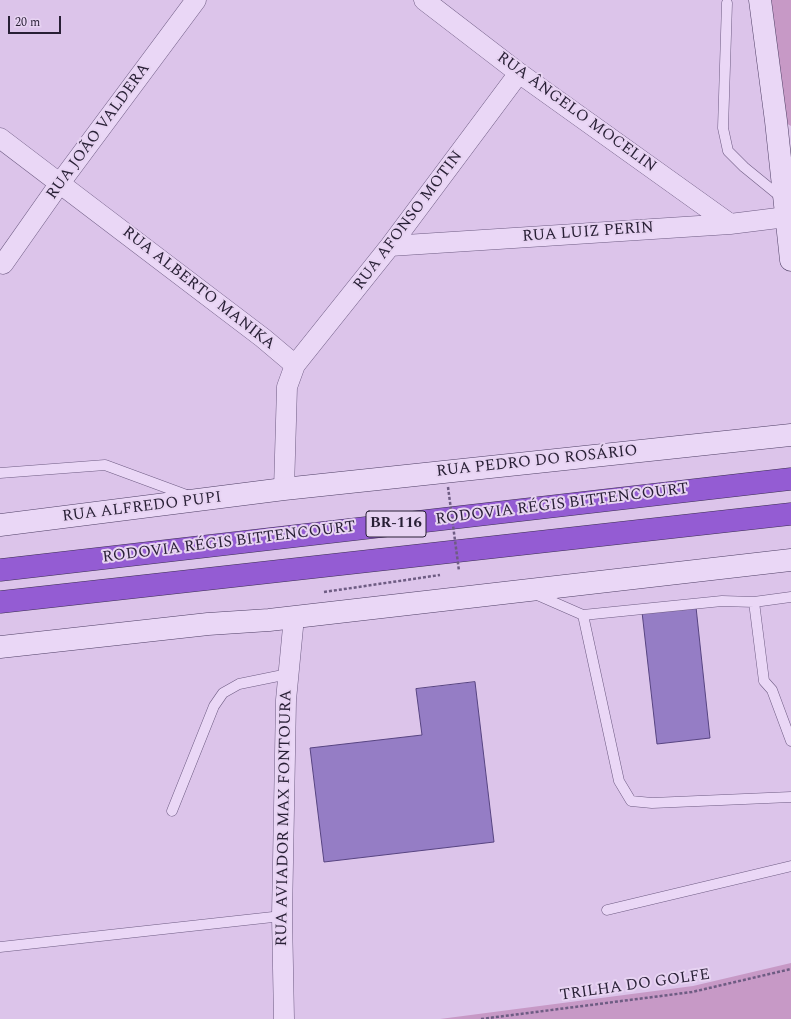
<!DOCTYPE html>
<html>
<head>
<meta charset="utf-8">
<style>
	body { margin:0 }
	#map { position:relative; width:791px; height:1019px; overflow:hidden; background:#dcc4ea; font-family:Spectral,serif }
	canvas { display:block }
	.scale { position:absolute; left:8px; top:16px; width:53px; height:18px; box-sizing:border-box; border:2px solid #281f35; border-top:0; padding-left:5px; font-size:12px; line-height:14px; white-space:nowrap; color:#281f35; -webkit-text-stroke:3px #e7d3f2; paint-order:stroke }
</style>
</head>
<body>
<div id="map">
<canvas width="791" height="1019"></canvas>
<div class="scale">20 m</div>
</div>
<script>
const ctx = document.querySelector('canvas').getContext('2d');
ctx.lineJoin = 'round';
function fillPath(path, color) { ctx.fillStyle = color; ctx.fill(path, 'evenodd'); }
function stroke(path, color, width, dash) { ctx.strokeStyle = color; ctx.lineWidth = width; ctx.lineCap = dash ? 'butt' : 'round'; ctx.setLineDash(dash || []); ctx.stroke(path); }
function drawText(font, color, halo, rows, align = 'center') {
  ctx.font = font + ' Spectral,serif'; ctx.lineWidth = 4; ctx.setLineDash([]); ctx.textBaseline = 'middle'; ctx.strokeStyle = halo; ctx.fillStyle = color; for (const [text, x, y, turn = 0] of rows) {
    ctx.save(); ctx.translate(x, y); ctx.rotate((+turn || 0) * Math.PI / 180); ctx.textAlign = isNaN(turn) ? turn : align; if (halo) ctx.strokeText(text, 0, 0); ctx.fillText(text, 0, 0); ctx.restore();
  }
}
const green = new Path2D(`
	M753 0H791V126C782 121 771 113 767 103 754 71 755 34 753 0Z
	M791 963V1019H440L693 986Z`);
const building = new Path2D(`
	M696 607 710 738 657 744 642 612Z
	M475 682 494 842 324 862 310 748 422 735 416 689Z`);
const path = new Path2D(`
	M324 592 440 575
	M481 1019 692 992 791 969`);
const lane = new Path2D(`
	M727 3 723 128 728 151 744 167 782 198
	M0 473 105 465 189 496
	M535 594 583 615 722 601 754 602 791 597
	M754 602 764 681 772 690 791 741
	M583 615 619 781 631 801 652 803 791 797
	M172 811 214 706 223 693 239 684 288 674
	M607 910 791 866
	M0 947 282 916`);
const street = new Path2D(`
	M424 0 519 73 730 224
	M0 138 263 338 295 365 287 387 284 489
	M390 246 730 224 786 217
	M3 264 60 183 196 0
	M295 365 390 246 519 73
	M284 1019 282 916 286 700 294 617`);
const secondary = new Path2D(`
	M760 0 776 121 791 260
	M0 525 284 489 791 435
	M0 647 208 624 269 620 791 560`);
const highway = new Path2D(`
	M0 570 791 479
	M0 602 791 514`);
const pathBridge = new Path2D(`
	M448 487 459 571`);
const shields = [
	[396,524,60]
];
const shieldNames = [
	["BR-116",396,524]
];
const streetNames = [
	["RUA ÂNGELO MOCELIN",576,113,36],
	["RUA JOÃO VALDERA",99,132,-54],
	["RUA AFONSO MOTIN",409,221,-53],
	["RUA LUIZ PERIN",588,233,-4],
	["RUA ALBERTO MANIKA",198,289,38],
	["RUA PEDRO DO ROSÁRIO",537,462,-6],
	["RODOVIA RÉGIS BITTENCOURT",562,505,-7],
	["RUA ALFREDO PUPI",142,508,-7],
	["RODOVIA RÉGIS BITTENCOURT",229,543,-7],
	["RUA AVIADOR MAX FONTOURA",285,818,-89],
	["TRILHA DO GOLFE",635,986,-8]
];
fillPath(green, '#c799c6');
fillPath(building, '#957dc5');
stroke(building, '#574481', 1);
stroke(lane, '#6e5c83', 11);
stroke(street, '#6e5c83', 21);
stroke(secondary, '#4f3f65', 23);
stroke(highway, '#3d3052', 23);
stroke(path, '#6e5c83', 2.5, [3, 2]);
stroke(lane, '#ead7f6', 10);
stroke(street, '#ead7f6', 20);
stroke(secondary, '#ead7f6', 22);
stroke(highway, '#945cd3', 22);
stroke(pathBridge, '#6e5c83', 2.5, [3, 2]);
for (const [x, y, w] of shields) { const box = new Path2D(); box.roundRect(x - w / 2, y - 13, w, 26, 3); ctx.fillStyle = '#e7d3f2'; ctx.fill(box); stroke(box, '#281f35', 1); }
drawText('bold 15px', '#281f35', null, shieldNames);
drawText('16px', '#281f35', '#e7d3f2', streetNames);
</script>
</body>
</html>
